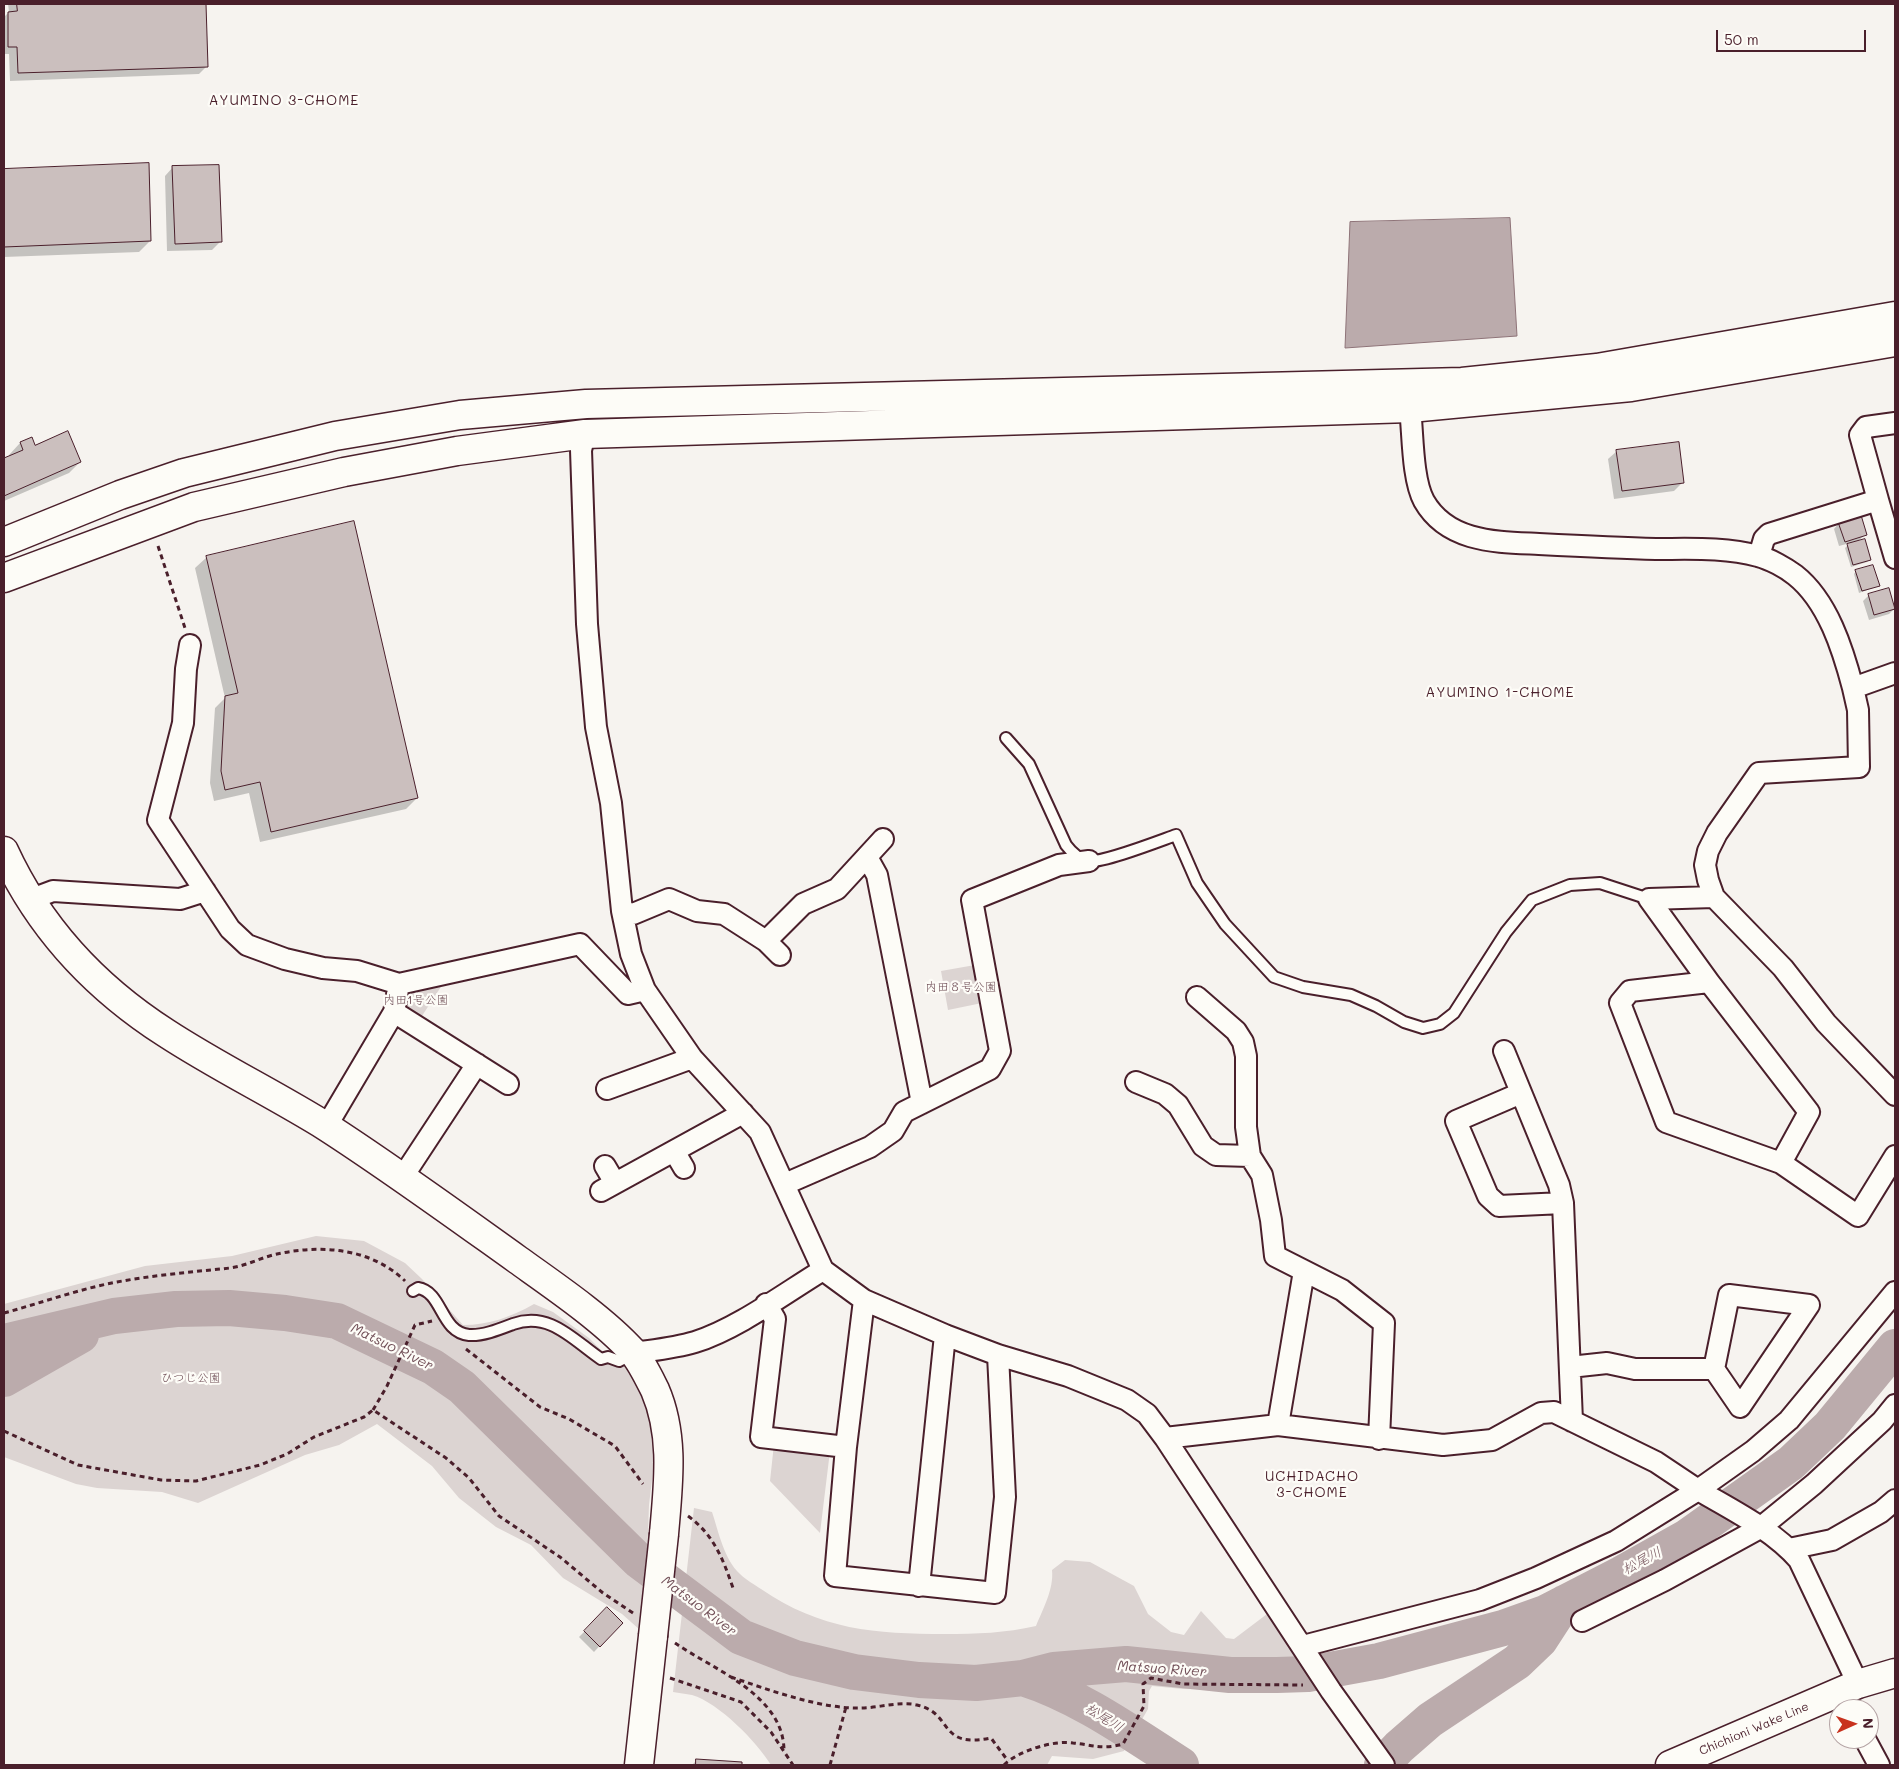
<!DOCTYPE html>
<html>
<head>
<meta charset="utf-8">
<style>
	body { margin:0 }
	#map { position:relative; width:1899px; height:1769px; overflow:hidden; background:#f6f3ef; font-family:Mali,sans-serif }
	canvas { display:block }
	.frame { position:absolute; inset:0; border:5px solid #4a1f2b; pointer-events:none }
	.north { position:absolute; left:1829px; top:1699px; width:50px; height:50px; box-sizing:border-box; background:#fdfcf7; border:1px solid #b5a4a5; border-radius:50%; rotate:88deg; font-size:14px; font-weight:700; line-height:20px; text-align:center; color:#4a1f2b }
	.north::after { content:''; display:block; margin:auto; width:18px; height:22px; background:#c8321e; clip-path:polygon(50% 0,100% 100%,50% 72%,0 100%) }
	.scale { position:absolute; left:1716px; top:30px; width:150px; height:22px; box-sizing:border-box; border:2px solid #4a1f2b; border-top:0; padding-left:6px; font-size:15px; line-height:18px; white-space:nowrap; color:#4a1f2b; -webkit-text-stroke:4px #fdfcf7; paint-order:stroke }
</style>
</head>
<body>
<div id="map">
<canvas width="1899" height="1769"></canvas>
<div class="frame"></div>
<div class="north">N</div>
<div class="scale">50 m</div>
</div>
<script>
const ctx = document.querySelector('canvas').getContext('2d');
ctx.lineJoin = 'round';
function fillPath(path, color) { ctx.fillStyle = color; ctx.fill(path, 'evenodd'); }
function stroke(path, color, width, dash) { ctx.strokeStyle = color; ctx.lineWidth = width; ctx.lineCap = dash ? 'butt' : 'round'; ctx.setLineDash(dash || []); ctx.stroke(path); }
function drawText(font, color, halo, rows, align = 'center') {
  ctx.font = font + ' Mali,"Klee One",sans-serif'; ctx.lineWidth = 4.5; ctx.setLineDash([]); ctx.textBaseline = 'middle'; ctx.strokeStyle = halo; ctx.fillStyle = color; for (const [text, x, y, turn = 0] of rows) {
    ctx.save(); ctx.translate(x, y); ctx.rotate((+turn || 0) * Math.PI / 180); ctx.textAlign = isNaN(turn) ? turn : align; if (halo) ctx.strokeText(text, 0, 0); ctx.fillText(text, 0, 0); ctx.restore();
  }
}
const green = new Path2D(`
	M975 965 982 1003 948 1010 941 971Z
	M446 979 420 1019 402 1006 403 993Z
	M316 1236 364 1241 405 1263 422 1279 463 1325C489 1325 511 1317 534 1304L553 1312 589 1338 602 1351 622 1354 648 1407 656 1446 649 1505 646 1589 640 1630 622 1614 563 1578 531 1545 496 1527 459 1498 432 1466 377 1424 339 1445 305 1455 198 1503 162 1492 97 1488 76 1484 4 1457V1304L145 1266 232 1256Z
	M774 1444 830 1451 820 1533 770 1481Z
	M694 1508 712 1512C719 1533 724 1559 740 1574 746 1580 755 1585 761 1589 821 1630 875 1634 945 1634 976 1634 1006 1633 1036 1626 1043 1609 1054 1589 1052 1570L1065 1560 1090 1562 1134 1586 1148 1614 1171 1632 1184 1635 1201 1611 1226 1638 1234 1639 1271 1611 1331 1691 1183 1689 1152 1686 1149 1691 1148 1709 1124 1751 1093 1759 1052 1756 1047 1765H771C757 1742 719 1703 692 1695 686 1694 679 1693 673 1692Z`);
const water = new Path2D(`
	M1510 218 1517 336 1345 348 1350 222Z`);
const shadow = new Path2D(`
	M8 4H205L207 66 199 74 10 81 9 54H4V17L9 12Z
	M147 165 150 241 139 252 4 257V170Z
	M173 167 220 242 212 250 167 251 165 176Z
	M31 439 35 446 80 462 69 473 4 501V460L10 457 9 455 20 443Z
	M1617 451 1682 483 1674 491 1614 499 1608 459Z
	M1839 523 1866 534 1857 542 1870 559 1867 562 1851 567 1845 548 1850 543 1839 546 1834 529Z
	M207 557 417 798 406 809 260 842 249 793 214 801 210 783 215 708 225 698 195 568Z
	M1856 571 1878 586 1859 593 1854 574Z
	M1869 595 1894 609 1889 614 1869 620 1863 601Z
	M607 1609 621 1623 594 1652 579 1637Z
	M696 1761 741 1764 740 1765H692Z`);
const river = new Path2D(`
	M4 1342 114 1316 176 1309 229 1308 285 1313 337 1321 433 1367 462 1387 638 1560 741 1637 795 1658 854 1672 919 1680 976 1683 1023 1678 1054 1670 1126 1664 1230 1675H1277L1308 1674 1379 1661 1503 1628 1545 1613 1621 1574 1687 1537 1791 1463 1830 1426 1895 1347
	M4 1379 81 1335
	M1023 1678C1080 1696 1131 1733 1181 1765
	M1382 1765 1399 1747 1430 1720 1517 1662 1540 1640 1564 1603`);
const building = new Path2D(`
	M17 4H206L208 67 18 73 17 47H8V12L17 11Z
	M149 163 151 241 4 247V169Z
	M219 165 222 242 175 244 172 166Z
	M68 431 81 462 4 496V458L23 450 20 442 32 437 35 445Z
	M1679 442 1684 483 1622 491 1616 450Z
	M1861 515 1867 535 1845 542 1838 522Z
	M354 521 418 798 271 832 260 782 225 790 221 771 225 696 238 693 206 556Z
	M1865 539 1871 560 1853 565 1847 544Z
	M1873 565 1880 586 1862 591 1855 570Z
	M1889 588 1895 609 1874 615 1868 594Z
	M607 1607 623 1623 600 1647 584 1631Z
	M696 1759 742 1762V1765H696Z`);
const path = new Path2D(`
	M158 546 185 628
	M4 1313C41 1303 79 1289 117 1282 154 1275 192 1272 230 1268 245 1266 258 1259 273 1255 318 1244 370 1247 405 1281
	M466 1349 540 1407 569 1419 615 1446 643 1484
	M373 1410 387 1386 415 1325 432 1321
	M4 1431 78 1465 161 1480 196 1481 260 1465 287 1454 314 1437 364 1417 373 1410 446 1458 469 1478 499 1516 560 1557 603 1593 633 1613
	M688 1516C714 1535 723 1559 733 1588
	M675 1643C714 1670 784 1695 784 1751
	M731 1677C769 1690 821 1709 860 1708 879 1708 899 1701 917 1705 954 1713 937 1749 991 1738L1008 1761
	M670 1678 741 1702 771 1732 793 1765
	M830 1765 846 1707
	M1004 1765C1018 1751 1053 1740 1073 1743 1093 1745 1102 1750 1123 1744L1144 1706 1143 1684 1151 1678 1183 1684 1303 1685`);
const lane = new Path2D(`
	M1006 738 1029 764 1066 845C1072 853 1078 859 1088 861 1103 863 1159 841 1176 835L1197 883 1225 924 1274 977 1303 987 1351 995 1376 1006 1404 1022 1423 1028 1440 1024 1454 1013 1506 932 1532 900 1570 885 1600 883 1649 899
	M413 1291 418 1288C443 1292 440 1332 469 1335 483 1336 500 1329 513 1324 550 1311 573 1340 601 1359L608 1357 619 1361 632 1354`);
const street = new Path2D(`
	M1410 408C1413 433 1412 479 1424 501 1448 543 1498 542 1539 544 1578 546 1617 548 1656 549 1689 549 1726 547 1758 556 1770 559 1786 568 1795 575 1828 601 1843 650 1853 688
	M585 434 581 450 587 624 596 727 611 803 622 911 631 954 645 990 692 1058 760 1132 823 1270 864 1300 945 1335 998 1355 1068 1376 1127 1400 1147 1414 1165 1438 1331 1691 1384 1765
	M1878 500 1860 435 1866 427 1895 423
	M1759 556 1764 539 1769 534 1878 500 1895 558
	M190 645 186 669 183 723 158 820 230 929 247 945 285 959 323 968 357 971 399 984 580 944 628 994 645 990
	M1895 673 1853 688 1858 710 1859 767 1759 773 1717 833 1708 851 1705 865 1708 880 1714 897 1783 968 1826 1023 1895 1095
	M867 857 877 875 922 1103
	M29 900 53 891 180 899 205 891
	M622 911 633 914 669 899 697 911 724 914 766 941 803 904 837 889 883 839
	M766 941 780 955
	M1709 982 1649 899 1714 897
	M1197 997 1236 1031 1243 1042 1246 1056V1127L1250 1156 1262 1175 1271 1220 1275 1256 1342 1290 1384 1323 1379 1439
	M394 1012 508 1084
	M1504 1051 1559 1185 1563 1203 1572 1421
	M1136 1082 1165 1094 1178 1105 1203 1146 1216 1155 1250 1156
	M607 1089 692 1058
	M1521 1093 1456 1121 1488 1196 1499 1206 1563 1203
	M326 1127 394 1012 399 984
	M674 1151 684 1168
	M1781 1163 1809 1112 1709 982 1630 991 1620 1003 1666 1122 1781 1163 1858 1216 1895 1156
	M605 1166 615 1183
	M402 1178 477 1064
	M785 1184 870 1147 893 1131 904 1112 990 1069 1000 1051 972 900 1059 865 1089 861
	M601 1191 743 1113
	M1729 1295 1809 1305 1740 1407 1714 1369Z
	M864 1300 846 1447 835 1576 995 1593 1005 1497 998 1355
	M766 1304 775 1319 761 1437 846 1447
	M634 1353C654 1350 675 1348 695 1342 737 1329 785 1293 823 1270
	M1570 1367 1607 1363 1635 1369H1714
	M1278 1425 1304 1271
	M1165 1438 1278 1425 1443 1445 1492 1440 1541 1413 1554 1412 1656 1462 1698 1490 1753 1451 1789 1420 1895 1292
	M1789 1549 1832 1540 1881 1512 1895 1500
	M919 1586 945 1335
	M1582 1621 1665 1580 1760 1528 1814 1484 1882 1421 1895 1405
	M1303 1646 1480 1600 1536 1578 1616 1541 1698 1490C1732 1510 1773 1530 1799 1560L1858 1684
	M1841 1692 1850 1709
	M1865 1739 1879 1765`);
const secondary = new Path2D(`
	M4 542 120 495 184 473 335 436 460 415 586 404 1462 382 1597 368 1895 316
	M4 578 194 507 344 472 457 451 585 434 1410 408 1631 387 1895 342
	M4 851C39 927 96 988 166 1033 218 1067 274 1094 327 1127 392 1169 455 1215 518 1260 553 1285 603 1319 632 1351 641 1361 649 1378 655 1390 675 1436 668 1486 664 1534
	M639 1765 653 1636
	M1670 1765 1858 1684 1895 1673`);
const secondaryBridge = new Path2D(`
	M653 1636 664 1534`);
const parkNames = [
	["内田８号公園",961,987],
	["内田1号公園",416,1000],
	["ひつじ公園",191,1378]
];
const streetNames = [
	["Chichioni Wake Line",1754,1729,-23]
];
const neighbourhoodNames = [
	["AYUMINO 3-CHOME",284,101],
	["AYUMINO 1-CHOME",1500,693],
	["UCHIDACHO",1312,1477],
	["3-CHOME",1312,1493]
];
const waterNames = [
	["Matsuo River",392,1347,26],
	["松尾川",1642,1561,-28],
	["Matsuo River",699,1606,37],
	["Matsuo River",1162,1669,4],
	["松尾川",1104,1718,32]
];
fillPath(green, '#dcd4d2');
fillPath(water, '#bbabac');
stroke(water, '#8e7378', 1);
fillPath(shadow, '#0003');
stroke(river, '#bbabac', 36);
fillPath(building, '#cbbfbe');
stroke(building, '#4a1f2b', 1);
stroke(lane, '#4a1f2b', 14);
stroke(street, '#4a1f2b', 24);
stroke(secondary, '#4a1f2b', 31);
stroke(path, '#4a1f2b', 3, [5, 4]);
stroke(lane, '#fdfcf7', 10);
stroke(street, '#fdfcf7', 20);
stroke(secondary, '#fdfcf7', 28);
stroke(secondaryBridge, '#4a1f2b', 31, []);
stroke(secondaryBridge, '#fdfcf7', 28);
drawText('12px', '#6e4c55', '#fdfcf7', parkNames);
drawText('12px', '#4a1f2b', '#fdfcf7', streetNames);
ctx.letterSpacing = '1px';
drawText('14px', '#4a1f2b', '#fdfcf7', neighbourhoodNames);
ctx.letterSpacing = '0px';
drawText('italic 14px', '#725058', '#fdfcf7', waterNames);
</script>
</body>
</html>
